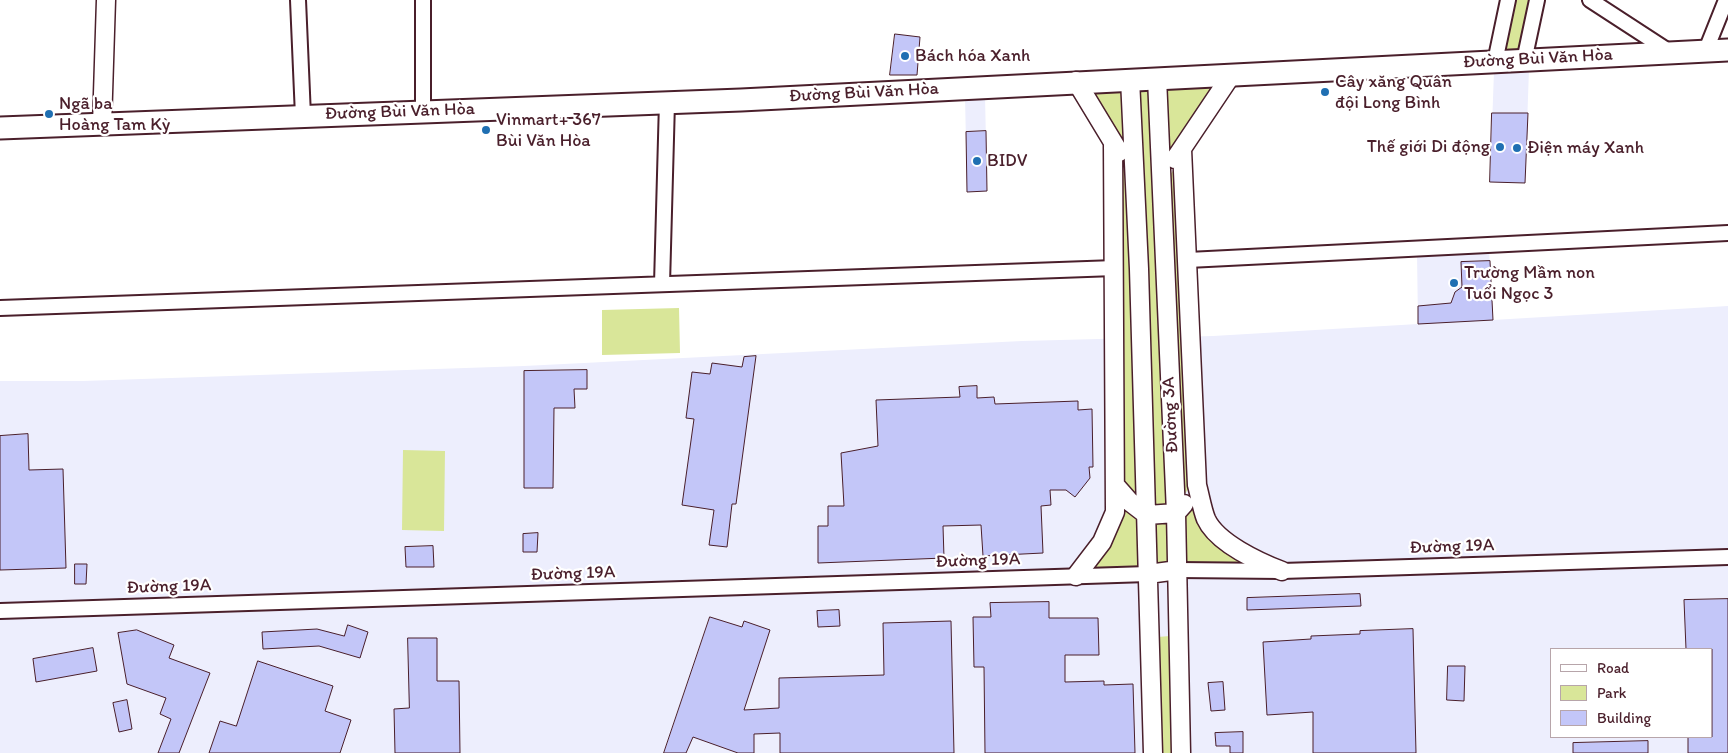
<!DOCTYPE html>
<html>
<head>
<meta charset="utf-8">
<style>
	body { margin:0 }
	#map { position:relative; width:1728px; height:753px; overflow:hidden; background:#fff; font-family:Itim,sans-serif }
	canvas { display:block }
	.legend { position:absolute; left:1550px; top:648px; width:162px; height:90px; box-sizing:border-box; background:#fff; border:1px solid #b7a5aa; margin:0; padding:6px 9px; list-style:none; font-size:15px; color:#4a1f2b }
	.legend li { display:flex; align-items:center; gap:10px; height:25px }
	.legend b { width:25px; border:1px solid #b7a5aa }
</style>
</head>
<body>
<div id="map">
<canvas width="1728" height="753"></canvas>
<ul class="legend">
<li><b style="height:6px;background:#fff"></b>Road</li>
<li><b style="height:14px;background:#d9e699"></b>Park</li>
<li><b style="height:14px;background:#c3c6f8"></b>Building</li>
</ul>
</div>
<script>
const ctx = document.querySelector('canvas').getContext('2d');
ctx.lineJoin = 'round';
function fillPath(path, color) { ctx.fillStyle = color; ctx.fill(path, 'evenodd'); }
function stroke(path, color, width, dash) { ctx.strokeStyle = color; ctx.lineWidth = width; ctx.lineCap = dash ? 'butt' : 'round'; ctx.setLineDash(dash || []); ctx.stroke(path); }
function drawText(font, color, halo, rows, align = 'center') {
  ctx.font = font + ' Itim,sans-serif'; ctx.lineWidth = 4.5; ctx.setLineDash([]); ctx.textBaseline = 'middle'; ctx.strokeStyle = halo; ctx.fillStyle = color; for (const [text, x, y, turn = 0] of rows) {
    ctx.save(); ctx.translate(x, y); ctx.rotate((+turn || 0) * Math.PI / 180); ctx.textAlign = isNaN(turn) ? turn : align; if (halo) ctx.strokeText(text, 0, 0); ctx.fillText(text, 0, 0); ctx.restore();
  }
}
const built = new Path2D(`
	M1529 69 1525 183 1490 182 1494 71Z
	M985 95 987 191 967 192 965 96Z
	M1489 250 1493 320 1728 306V753H0V381H83L524 366 1022 341 1213 336 1418 324 1417 253ZM1552 649H1712V737H1552Z`);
const green = new Path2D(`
	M1513 0H1532L1520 53 1502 54Z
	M1217 84 1170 159 1166 86Z
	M1139 87H1149L1167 509H1155Z
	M1121 88 1126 154 1091 89Z
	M1122 168 1127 175 1138 502 1123 487Z
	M1175 168 1189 488 1184 495 1170 175Z
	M679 308 680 353 602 355V310Z
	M403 450 445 451 444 531 402 530Z
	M1192 500 1198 524 1216 544 1248 566 1186 571 1184 510Z
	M1123 501 1138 514 1140 573 1090 574C1105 552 1123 529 1123 501Z
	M1168 518 1169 573H1156L1155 519Z
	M1170 636 1173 753H1162L1158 637Z`);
const building = new Path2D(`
	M895 34 920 37 917 75H890Z
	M1492 113H1528L1525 183 1490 182Z
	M986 131 987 191 967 192 966 132Z
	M1490 261 1493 320 1418 324V306L1451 303 1455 292 1462 287 1461 262Z
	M756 356 736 504H732L727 547 709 545 714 510 682 505 694 419 686 418 692 372 710 374 712 363 742 367 744 357Z
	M587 370V389H574L575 408H554L553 488H524V371Z
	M977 386V398L994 397 995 404 1078 401V410L1092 409 1093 467H1089L1090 478 1075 497 1066 490H1050L1051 505 1041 506 1043 553 983 556 981 525 943 526 944 558 818 563V526H828V506H844L841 453 878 446 876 400 960 397 959 387Z
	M28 434 29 470 63 469 66 568 0 570V436Z
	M538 533 537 552H523V534Z
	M433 546 434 567H406L405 547Z
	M75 564H87L86 584H75Z
	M1360 594 1361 606 1247 610V598Z
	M1728 599V753H1688V737H1712V649H1686L1684 600Z
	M1049 602V618H1098L1099 655H1065V682L1104 681V685L1133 684 1135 753H985L984 667H974L973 617H991L990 603Z
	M839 610 840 626 818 627 817 611Z
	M710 617 742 627 744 621 770 630 744 710 779 708V678L884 675 883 623 951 621 954 753H780V733L754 734V753H738L693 737 686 753H664Z
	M348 625 368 632 360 658 319 646 263 649 262 632 317 629 344 636Z
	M1413 629 1416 753H1313V712L1267 715 1263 642 1311 639V636L1360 634V631Z
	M137 630 174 645 169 658 210 673 179 753H158L171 719 160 714 166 698 127 684 118 633Z
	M408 638H437V681H459L460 753H395L394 709 409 708Z
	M93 648 97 671 36 682 33 659Z
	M258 661 333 686 325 711 351 720 340 753H209L220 721 236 726Z
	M1448 666H1465L1464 701 1447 700Z
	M1223 682 1225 710 1211 711 1208 683Z
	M127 700 132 729 119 732 113 703Z
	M1243 732V753H1230V746H1216L1215 733Z
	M1648 741V753H1573V743Z`);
const minor = new Path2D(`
	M298 0 303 116
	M1590 0 1670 52
	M1706 50 1726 0
	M1524 61 1537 0
	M1495 62 1508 0
	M423 110V0
	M1188 260 1728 233
	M662 284 667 102
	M0 308 1115 268
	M1178 570 1282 571 1728 557
	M0 611 1148 574`);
const tertiary = new Path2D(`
	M1157 78 1176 513 1181 753
	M1130 79 1139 269 1153 753
	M1076 81 1119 152
	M102 125 106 0
	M1182 149 1197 485C1200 496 1202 509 1206 519 1217 543 1259 562 1282 571
	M1175 159 1232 74
	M1115 485 1130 502 1147 515 1176 513 1184 504
	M1148 574 1178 570
	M1076 576 1102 542 1115 512 1113 143`);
const primary = new Path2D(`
	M0 128 741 100 1728 50`);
const markers = [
	[905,56,5,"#1f6fb2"],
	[1325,92,5,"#1f6fb2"],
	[49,114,5,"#1f6fb2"],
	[486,130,5,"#1f6fb2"],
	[1500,147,5,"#1f6fb2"],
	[1517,148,5,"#1f6fb2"],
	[977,161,5,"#1f6fb2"],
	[1454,283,5,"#1f6fb2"]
];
const poiNames = [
	["Bách hóa Xanh",915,56],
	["Cây xăng Quân",1335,82],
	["đội Long Bình",1335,103],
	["Ngã ba",59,104],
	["Hoàng Tam Kỳ",59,125],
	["Vinmart+ 367",496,120],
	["Bùi Văn Hòa",496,141],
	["Thế giới Di động",1490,147,"right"],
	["Điện máy Xanh",1527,148],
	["BIDV",987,161],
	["Trường Mầm non",1464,273],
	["Tuổi Ngọc 3",1464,294]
];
const streetNames = [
	["Đường Bùi Văn Hòa",1538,59,-3],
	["Đường Bùi Văn Hòa",864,93,-3],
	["Đường Bùi Văn Hòa",400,112,-2],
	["Đường 3A",1171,415,-93],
	["Đường 19A",1452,547,-2],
	["Đường 19A",978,561,-2],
	["Đường 19A",573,574,-2],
	["Đường 19A",169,587,-2]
];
fillPath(built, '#edeefd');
fillPath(green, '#d9e699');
fillPath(building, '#c3c6f8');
stroke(building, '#4a1f2b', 1);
stroke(minor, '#4a1f2b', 18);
stroke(tertiary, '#4a1f2b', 21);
stroke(primary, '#4a1f2b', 25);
stroke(minor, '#fff', 14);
stroke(tertiary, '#fff', 18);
stroke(primary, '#fff', 21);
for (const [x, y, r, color] of markers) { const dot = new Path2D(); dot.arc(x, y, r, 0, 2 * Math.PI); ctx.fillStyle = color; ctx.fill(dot); stroke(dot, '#fff', 2); }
drawText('18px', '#4a1f2b', '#fff', poiNames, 'left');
drawText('18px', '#4a1f2b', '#fff', streetNames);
</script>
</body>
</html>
